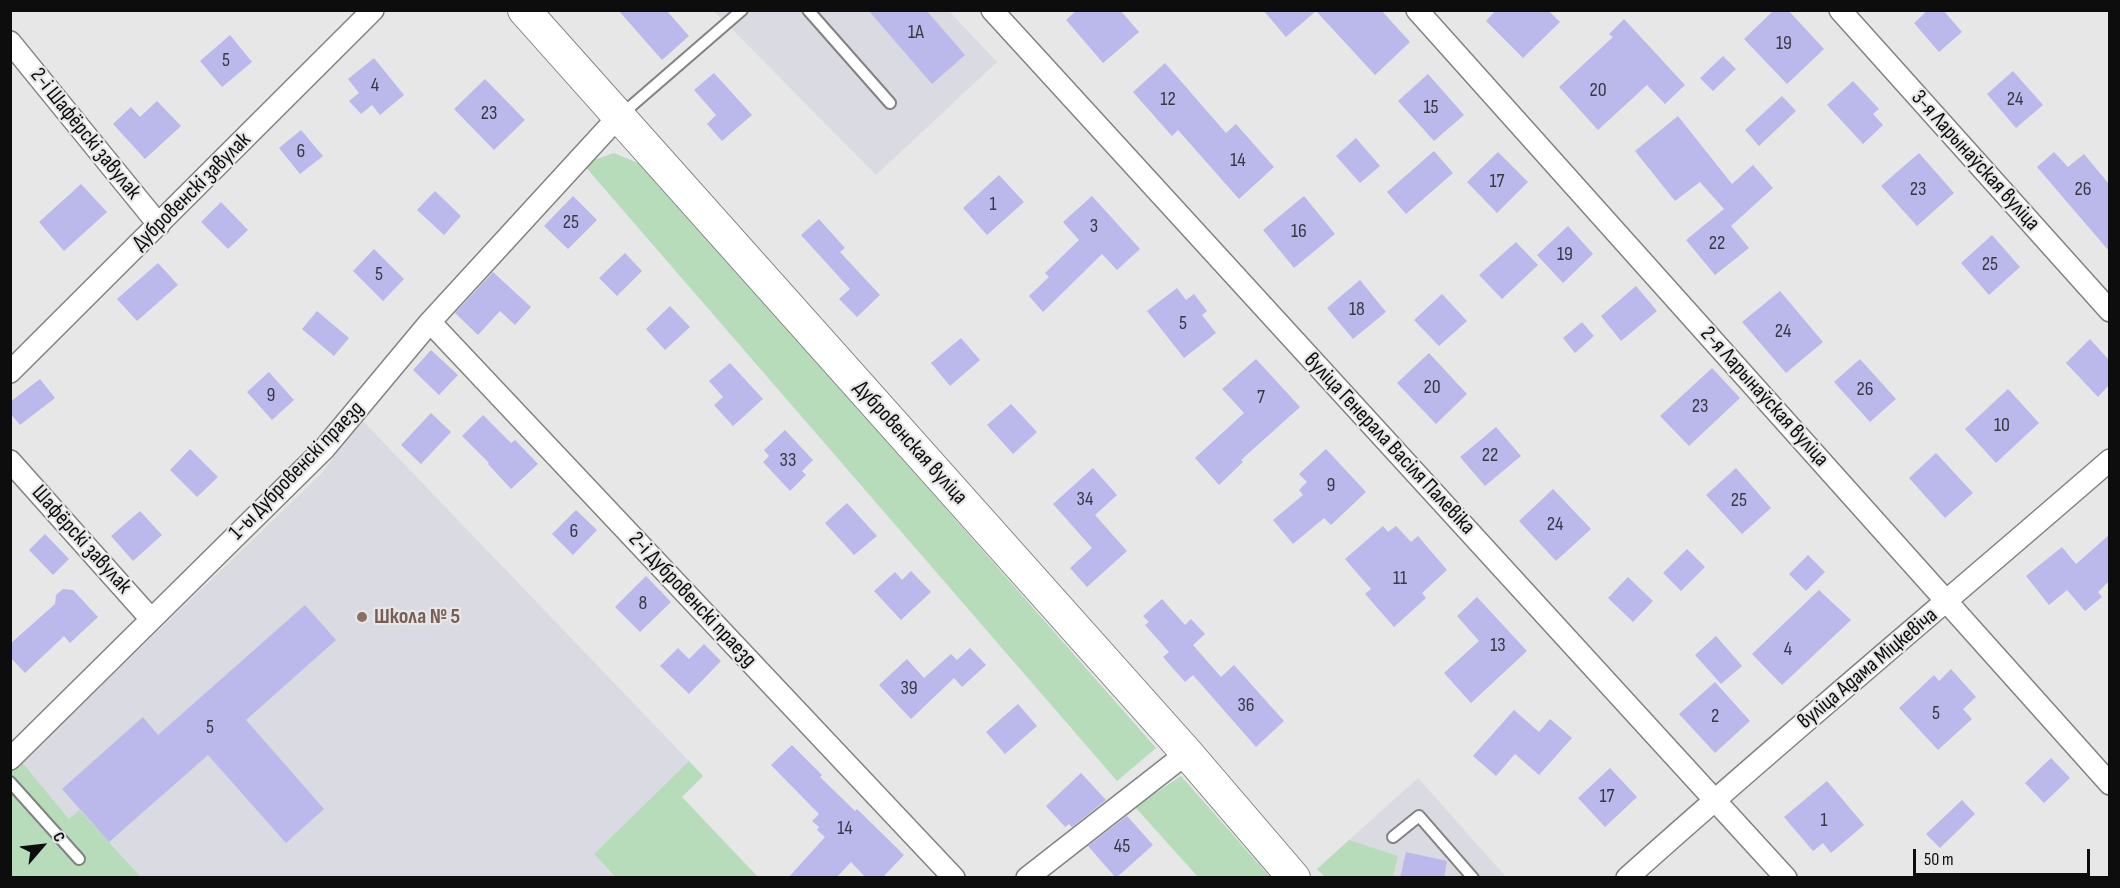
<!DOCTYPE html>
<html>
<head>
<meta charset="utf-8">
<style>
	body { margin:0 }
	#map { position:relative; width:2120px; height:888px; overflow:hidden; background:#e7e7e8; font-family:"Sofia Sans Condensed",sans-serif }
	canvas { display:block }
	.frame { position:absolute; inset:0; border:12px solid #0d0d0d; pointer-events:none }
	.north { position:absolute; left:12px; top:816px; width:60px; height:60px; -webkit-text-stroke:4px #e7e7e8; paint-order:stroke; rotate:62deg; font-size:16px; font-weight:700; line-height:24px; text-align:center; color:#0d0d0d }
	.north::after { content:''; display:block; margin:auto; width:21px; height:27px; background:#0d0d0d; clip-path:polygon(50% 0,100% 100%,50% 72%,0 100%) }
	.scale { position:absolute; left:1913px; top:849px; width:177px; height:27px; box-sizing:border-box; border:3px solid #0d0d0d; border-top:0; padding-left:8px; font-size:18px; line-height:21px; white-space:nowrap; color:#0d0d0d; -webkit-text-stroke:4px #e7e7e8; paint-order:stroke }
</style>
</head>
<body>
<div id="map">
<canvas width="2120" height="888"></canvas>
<div class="frame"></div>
<div class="north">С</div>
<div class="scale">50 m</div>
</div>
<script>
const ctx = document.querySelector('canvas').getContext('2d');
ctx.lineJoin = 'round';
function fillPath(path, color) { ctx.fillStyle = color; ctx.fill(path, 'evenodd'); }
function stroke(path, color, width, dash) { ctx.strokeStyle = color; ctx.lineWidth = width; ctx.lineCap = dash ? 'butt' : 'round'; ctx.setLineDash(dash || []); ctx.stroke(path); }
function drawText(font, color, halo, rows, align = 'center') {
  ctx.font = font + ' "Sofia Sans Condensed",sans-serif'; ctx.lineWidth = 4.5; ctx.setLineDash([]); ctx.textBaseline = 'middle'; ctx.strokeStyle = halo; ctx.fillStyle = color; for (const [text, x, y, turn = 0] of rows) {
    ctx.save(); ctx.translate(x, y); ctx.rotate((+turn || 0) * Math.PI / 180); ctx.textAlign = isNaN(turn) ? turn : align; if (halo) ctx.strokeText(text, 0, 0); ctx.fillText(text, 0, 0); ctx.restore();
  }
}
const built = new Path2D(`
	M714 11H949L997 62 876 175Z
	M361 419 689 761 594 854 615 878 141 877 81 810 70 820 22 762 322 473Z
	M1418 778 1506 877H1393L1398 856 1349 840Z`);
const green = new Path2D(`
	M614 153 645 166 1156 748 1117 781 583 164Z
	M689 761 703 776 682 797 758 877H615L594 854Z
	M22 762 69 819 80 810 141 877H11L10 772Z
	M1181 776 1270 877H1198L1135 807Z
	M1349 840 1398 856 1393 877H1325L1317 869Z`);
const building = new Path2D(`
	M618 10H666L689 36 662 60Z
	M868 10H926L965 55 932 84Z
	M1077 10H1120L1139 32 1103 63 1066 20Z
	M1263 10H1381L1410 42 1375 75 1316 11 1286 37Z
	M1496 10H1548L1560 22 1523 58 1486 21Z
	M1774 10H1788L1824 49 1787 84 1744 39Z
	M1928 10H1943L1962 32 1939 52 1914 23Z
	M1624 19 1685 85 1665 104 1647 85 1598 130 1559 87 1613 37 1609 34Z
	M230 35 252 62 222 87 200 61Z
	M1723 56 1736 69 1713 91 1700 78Z
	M374 58 404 95 380 115 372 105 361 114 349 101 359 93 348 79Z
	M1165 63 1226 133 1236 124 1274 167 1239 199 1178 130 1172 136 1133 92Z
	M2013 71 2043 105 2016 128 1987 94Z
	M714 73 752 115 722 141 707 124 716 115 694 90Z
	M1428 74 1464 115 1434 141 1398 101Z
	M485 79 525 120 494 150 454 109Z
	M1853 81 1879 109 1873 114 1883 125 1863 144 1827 105Z
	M1782 96 1796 111 1759 146 1745 130Z
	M157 101 181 126 145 159 113 124 131 107 140 117Z
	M1678 116 1732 184 1753 165 1773 188 1731 226 1749 248 1715 275 1686 240 1724 209 1700 182 1675 201 1635 151Z
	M301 130 323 156 300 174 279 148Z
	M1356 138 1380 166 1360 183 1336 156Z
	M1434 151 1453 173 1406 214 1387 192Z
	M1498 152 1528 182 1497 213 1467 182Z
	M2054 152 2068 167 2084 154 2109 184V251L2037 167Z
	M1919 153 1954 193 1917 226 1881 186Z
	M999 175 1024 202 987 235 963 208Z
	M81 184 107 212 64 251 39 222Z
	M435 191 461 216 444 235 417 210Z
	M573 196 597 220 568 249 544 226Z
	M1092 196 1140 249 1117 270 1102 254 1043 312 1029 296 1049 277 1045 273 1079 240 1063 222Z
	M1304 196 1335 234 1294 268 1263 230Z
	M221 202 248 230 228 249 201 222Z
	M819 219 845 248 840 252 880 295 857 317 839 299 850 289 801 235Z
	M1568 226 1593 254 1563 283 1537 255Z
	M1992 235 2020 267 1989 295 1961 263Z
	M1516 242 1538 265 1502 299 1479 275Z
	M374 249 404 279 383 301 353 271Z
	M625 253 642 271 617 296 599 278Z
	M158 263 178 285 137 321 117 299Z
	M493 272 531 307 515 325 500 311 478 335 455 313Z
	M1360 280 1386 312 1353 339 1327 308Z
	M1636 286 1657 311 1621 341 1601 316Z
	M1177 288 1186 300 1194 294 1207 311 1202 315 1216 333 1184 358 1147 311Z
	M1780 291 1823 342 1786 373 1742 322Z
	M1442 294 1467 321 1439 346 1414 320Z
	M670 306 690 327 665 350 646 329Z
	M317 311 349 338 334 356 302 329Z
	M1582 322 1594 336 1575 353 1563 338Z
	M961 338 980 360 950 386 931 363Z
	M2090 339 2109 360V385L2098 397 2066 363Z
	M431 350 458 375 439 395 413 370Z
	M1429 353 1467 394 1436 424 1397 383Z
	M1256 359 1300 407 1241 460 1243 462 1219 485 1195 458 1244 413 1222 389Z
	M1860 359 1896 399 1870 422 1834 382Z
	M730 363 763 399 733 426 714 405 723 397 709 381Z
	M1712 368 1740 398 1689 446 1660 416Z
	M269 372 294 400 272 420 247 392Z
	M40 379 55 398 20 425 10 413V402Z
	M2008 389 2039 423 1996 463 1965 429Z
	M1011 404 1037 432 1013 454 987 425Z
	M431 413 451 432 421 464 401 445Z
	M483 415 511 443 515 440 538 464 511 489 488 464 489 463 462 436Z
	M1496 427 1521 456 1485 486 1460 457Z
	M785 430 813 460 802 471 806 475 790 491 763 462 769 456 764 450Z
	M190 449 218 477 197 497 170 470Z
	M1326 449 1366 492 1331 525 1324 518 1293 544 1273 520 1303 495 1299 490 1307 482 1299 474Z
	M1936 453 1973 493 1945 518 1909 478Z
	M1093 468 1117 495 1095 515 1127 551 1087 587 1070 568 1092 548 1053 504Z
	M1736 468 1771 508 1742 534 1706 495Z
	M1553 489 1591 529 1556 561 1519 521Z
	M847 503 877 536 854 555 825 523Z
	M576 510 597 530 573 555 552 534Z
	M140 511 162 535 133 561 111 536Z
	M1383 526 1388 532 1396 526 1411 542 1418 536 1447 570 1422 593 1426 598 1394 627 1365 594 1371 589 1345 559Z
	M45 534 69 559 53 575 29 550Z
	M2109 535V581L2098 592 2102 597 2085 611 2067 590 2049 605 2026 576 2062 547 2076 564Z
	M1687 549 1705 567 1681 591 1663 573Z
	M1808 555 1825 572 1806 591 1789 574Z
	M911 571 931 592 901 620 874 591 895 572 902 580Z
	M646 576 671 602 640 632 615 607Z
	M1628 577 1653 601 1633 622 1608 598Z
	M63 589 73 590 98 617 70 643 64 636 25 673 10 657V644L55 604 56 595Z
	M1819 590 1851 620 1782 685 1752 654Z
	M1477 597 1527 651 1471 703 1444 673 1479 641 1457 616Z
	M1162 599 1185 625 1191 619 1205 634 1193 645 1221 677 1234 665 1284 721 1256 747 1193 675 1185 682 1163 657 1169 652 1145 625 1149 622 1143 616Z
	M305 605 336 640 246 720 324 809 286 843 208 755 109 842 62 789 143 717 158 735Z
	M1716 636 1742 666 1721 684 1695 655Z
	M704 644 721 661 689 694 660 666 678 648 689 659Z
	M970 648 986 665 962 687 954 678 911 719 879 685 907 659 924 678 951 654 957 660Z
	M1951 669 1976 697 1963 709 1972 719 1938 750 1899 708 1934 675 1939 681Z
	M1715 682 1750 721 1715 753 1679 714Z
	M1018 704 1037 726 1005 754 986 732Z
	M1514 710 1539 732 1550 719 1572 738 1539 775 1515 754 1496 776 1473 756Z
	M792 745 822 775 820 777 855 811 857 809 904 855 882 878H866L851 862 836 878H788L825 837 817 830 819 827 812 821 819 814 771 765Z
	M2051 758 2070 778 2044 803 2025 783Z
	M1610 768 1637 797 1605 827 1578 798Z
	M1081 773 1106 800 1072 827 1069 824 1065 827 1046 806Z
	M1827 781 1864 825 1831 853 1823 843 1813 851 1784 817Z
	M1962 800 1975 814 1940 848 1926 834Z
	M1127 816 1153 845 1116 878 1088 846Z
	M1406 852 1447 861 1444 878H1400Z`);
const service = new Path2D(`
	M808 10 890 103
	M622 114 742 10
	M10 782 79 859
	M1393 837 1419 816 1473 878`);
const minor = new Path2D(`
	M992 10 1786 878
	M1417 10 2110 784
	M1840 10 2110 311
	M10 42 159 225
	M430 322 954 878
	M10 372 373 10
	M10 461 151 619
	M10 759 324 449 430 322 619 116
	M1027 878 1187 753
	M1627 878C1785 736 1949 600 2110 460`);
const primary = new Path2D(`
	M524 10 1187 753 1294 878`);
const markers = [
	[362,617,6,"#8d6e63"]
];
const numberNames = [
	["1А",916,33],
	["19",1784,44],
	["5",226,61],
	["4",375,86],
	["20",1598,91],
	["12",1168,100],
	["24",2015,100],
	["15",1431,108],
	["23",489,114],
	["6",301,152],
	["14",1238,161],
	["17",1497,182],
	["23",1918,190],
	["26",2083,190],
	["1",993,205],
	["25",571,223],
	["3",1094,227],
	["16",1299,232],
	["22",1717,244],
	["19",1565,255],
	["25",1990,265],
	["5",379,275],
	["18",1357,310],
	["5",1183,324],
	["24",1783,332],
	["20",1432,388],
	["26",1865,390],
	["9",271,396],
	["7",1261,398],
	["23",1700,407],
	["10",2002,426],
	["22",1490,456],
	["33",788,461],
	["9",1331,486],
	["34",1085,500],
	["25",1739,501],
	["24",1555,525],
	["6",574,532],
	["11",1400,579],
	["8",643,604],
	["13",1498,646],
	["4",1788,650],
	["39",909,689],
	["36",1246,706],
	["5",1936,714],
	["2",1715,717],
	["5",210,728],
	["17",1607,797],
	["1",1824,821],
	["14",845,829],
	["45",1122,847]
];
const streetNames = [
	["2-і Шафёрскі завулак",85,134,51],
	["3-я Ларынаўская вуліца",1975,161,48],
	["Дубровенскі завулак",192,192,-45],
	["2-я Ларынаўская вуліца",1764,397,48],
	["Дубровенская вуліца",910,443,48],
	["вуліца Генерала Васіля Палевіка",1389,444,47],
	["1-ы Дубровенскі праезд",297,471,-46],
	["Шафёрскі завулак",81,540,48],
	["2-і Дубровенскі праезд",692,600,47],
	["вуліца Адама Міцкевіча",1868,669,-40]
];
const educationNames = [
	["Школа № 5",374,617]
];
fillPath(built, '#dadae3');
fillPath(green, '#b6dcb9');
fillPath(building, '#bbb8eb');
stroke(service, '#828283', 14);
stroke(minor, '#828283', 24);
stroke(primary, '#828283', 34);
stroke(service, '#fff', 10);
stroke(minor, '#fff', 21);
stroke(primary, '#fff', 32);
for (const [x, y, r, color] of markers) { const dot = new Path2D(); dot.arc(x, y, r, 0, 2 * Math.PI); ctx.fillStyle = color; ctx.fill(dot); stroke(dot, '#e7e7e8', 2); }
drawText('20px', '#383844', null, numberNames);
drawText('22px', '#0d0d0d', '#e7e7e8', streetNames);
drawText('bold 22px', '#785e54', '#e7e7e8', educationNames, 'left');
</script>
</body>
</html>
